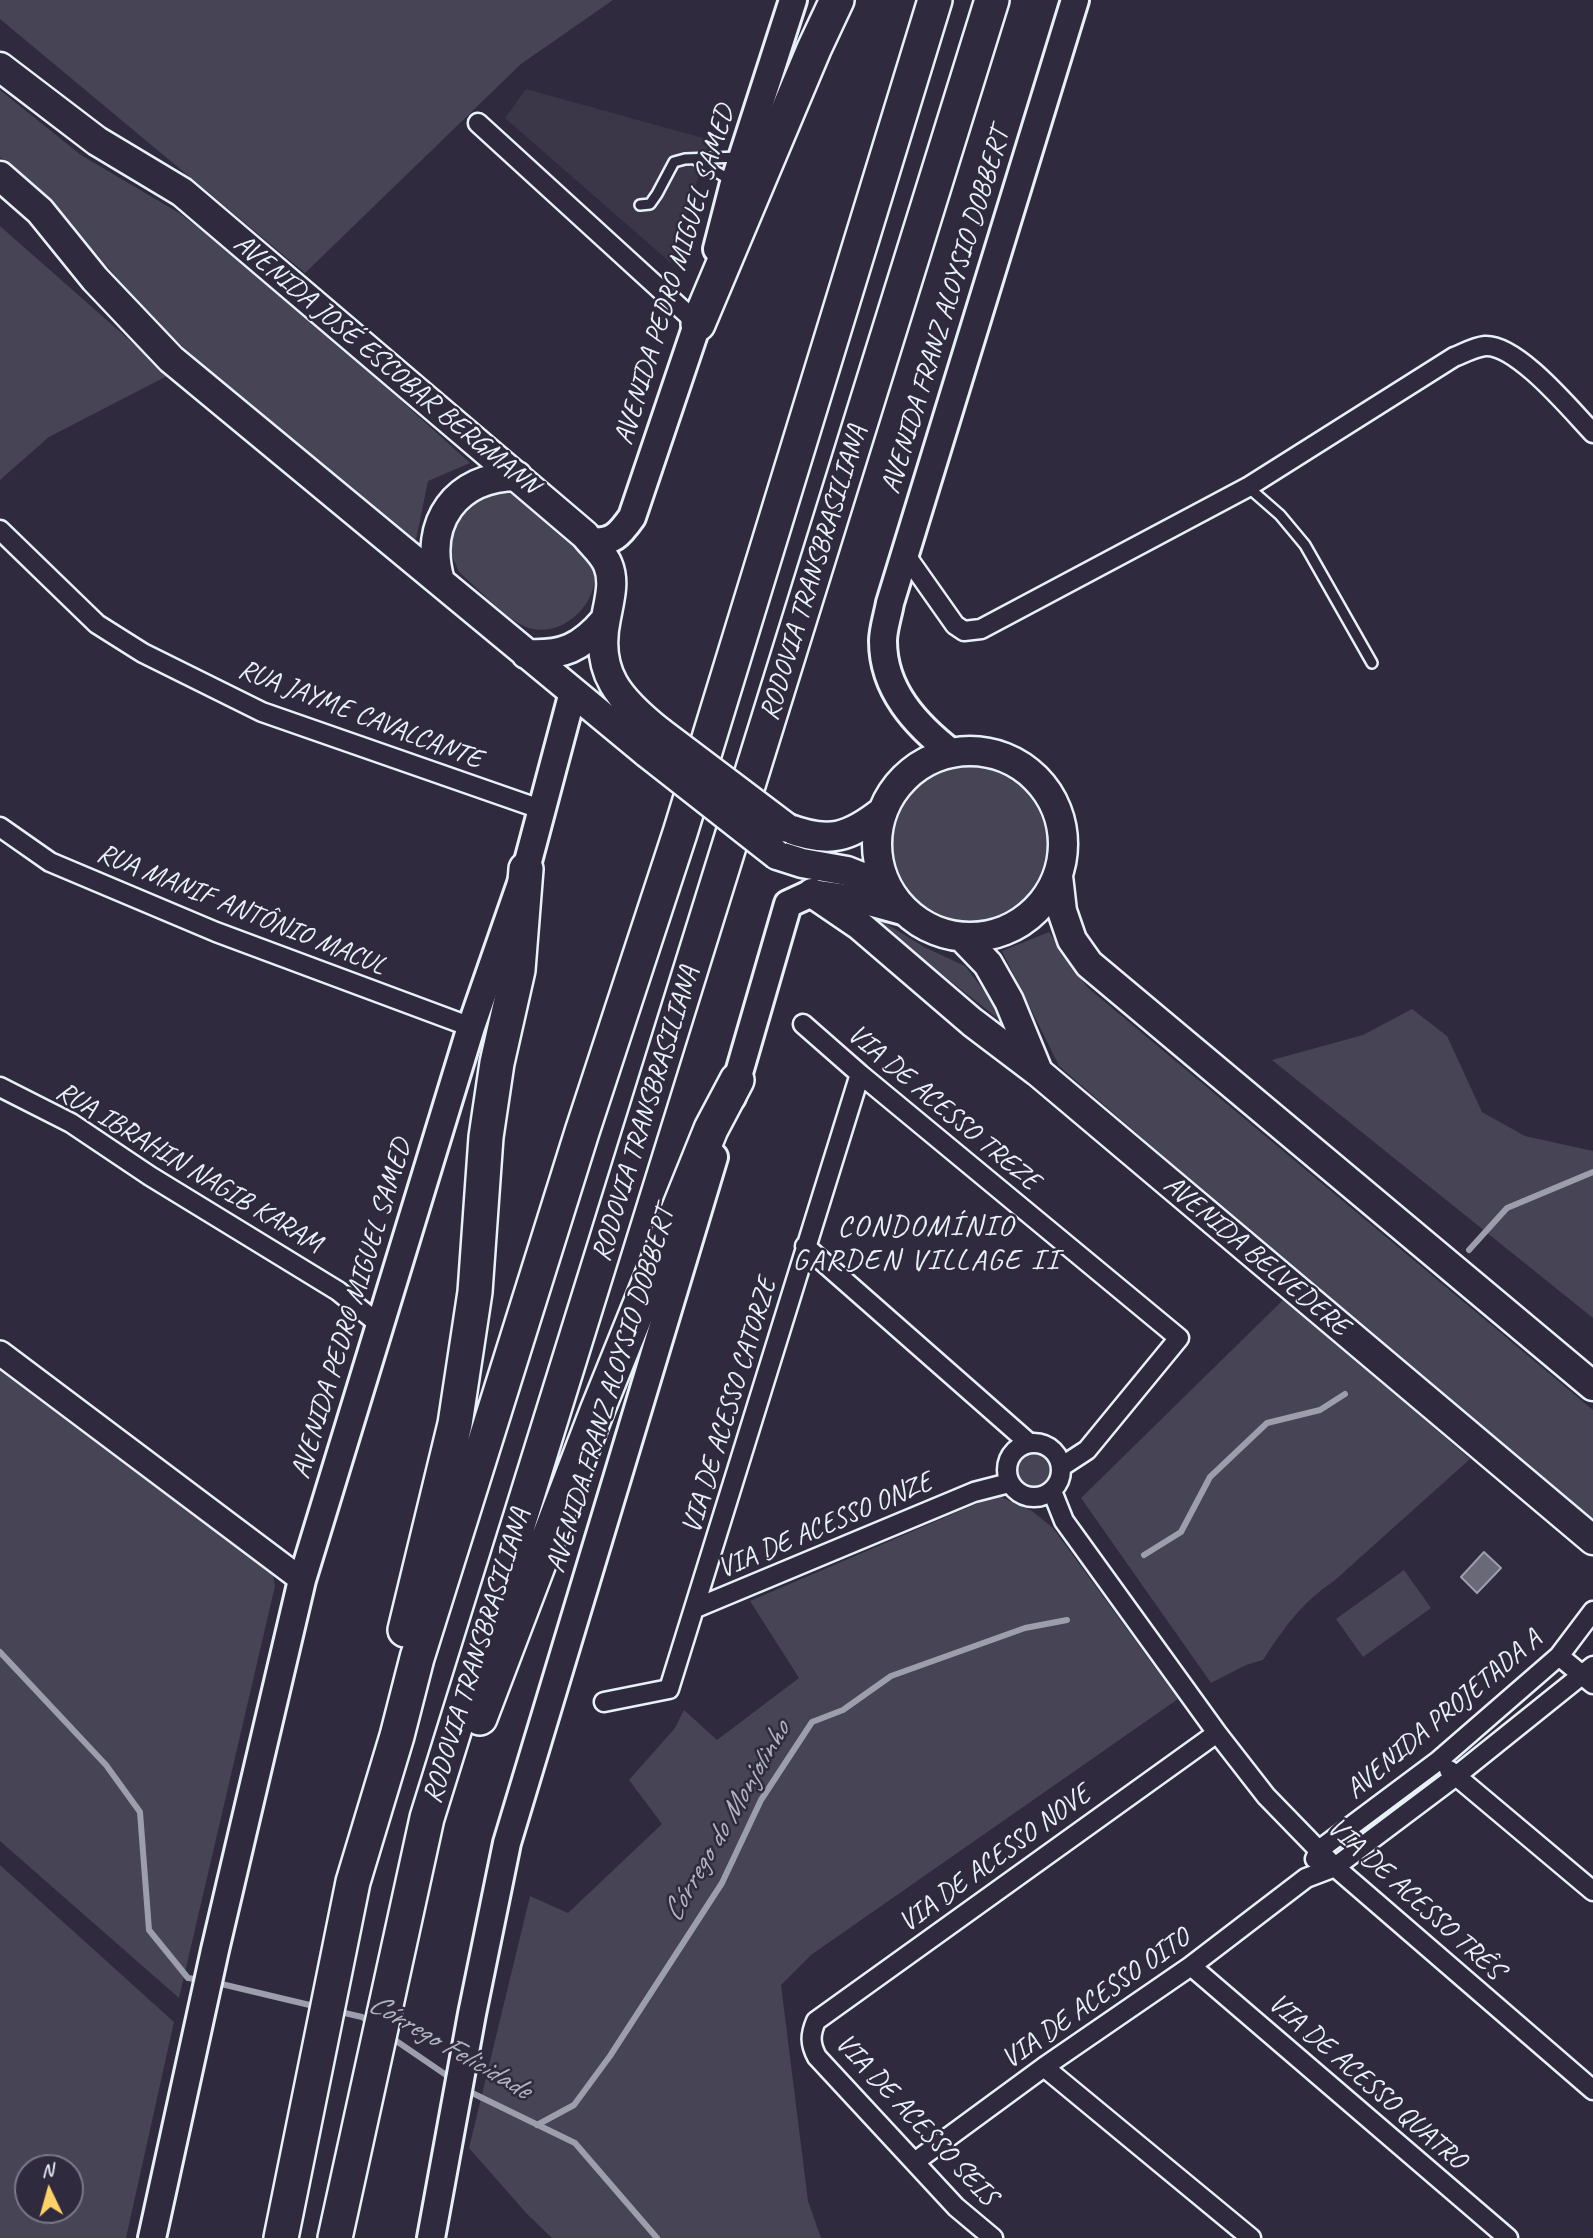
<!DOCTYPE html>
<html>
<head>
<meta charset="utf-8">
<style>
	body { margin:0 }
	#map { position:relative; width:1593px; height:2238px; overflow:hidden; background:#2f2a3d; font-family:Caveat,sans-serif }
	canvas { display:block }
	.north { position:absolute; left:14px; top:2154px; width:70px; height:70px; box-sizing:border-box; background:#2f2a3d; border:2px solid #797a88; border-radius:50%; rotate:355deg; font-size:19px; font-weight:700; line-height:28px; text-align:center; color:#e8f1f8 }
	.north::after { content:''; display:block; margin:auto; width:24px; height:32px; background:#ffd166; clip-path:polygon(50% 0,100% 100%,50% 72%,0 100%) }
</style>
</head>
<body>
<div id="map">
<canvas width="1593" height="2238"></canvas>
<div class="north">N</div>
</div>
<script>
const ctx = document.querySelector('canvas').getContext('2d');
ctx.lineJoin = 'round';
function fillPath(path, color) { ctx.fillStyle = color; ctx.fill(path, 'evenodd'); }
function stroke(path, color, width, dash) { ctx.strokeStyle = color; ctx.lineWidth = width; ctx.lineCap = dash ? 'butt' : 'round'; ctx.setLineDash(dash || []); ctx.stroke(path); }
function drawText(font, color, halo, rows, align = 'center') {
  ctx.font = font + ' Caveat,sans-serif'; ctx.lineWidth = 5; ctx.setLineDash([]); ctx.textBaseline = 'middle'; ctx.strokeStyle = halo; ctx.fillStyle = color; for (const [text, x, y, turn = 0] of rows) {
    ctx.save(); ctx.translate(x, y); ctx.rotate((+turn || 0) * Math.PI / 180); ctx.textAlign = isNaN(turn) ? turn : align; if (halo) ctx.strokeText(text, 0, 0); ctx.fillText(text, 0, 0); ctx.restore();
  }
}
const built = new Path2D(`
	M526 89 710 140 671 263 505 118Z`);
const green = new Path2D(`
	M0 0H613L521 64 305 273 0 19Z
	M0 90 81 155 179 213 271 283 470 463 428 481 416 540 208 369 149 316 78 232 29 181 0 157Z
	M0 226 169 375 49 437 0 480Z
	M502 491C524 495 535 507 551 522 562 532 578 542 587 554 615 593 560 648 520 624 502 614 476 587 459 572L449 549 452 524 478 496Z
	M893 843a78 78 0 1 1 156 0a78 78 0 1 1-156 0Z
	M879 919 924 947 965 966 992 1001 1001 1021 876 922Z
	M1049 932 1087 987 1593 1410V1520L1320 1292 1059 1066 1002 951Z
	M1412 1009 1447 1036 1482 1112 1525 1136 1593 1151V1318L1272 1060 1363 1035Z
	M1285 1298 1470 1459 1334 1581C1301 1603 1285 1627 1263 1660L1246 1665 1211 1683 1081 1498Z
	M0 1361 272 1570 275 1586 179 1998 0 1841Z
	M1015 1470a19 19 0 1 1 38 0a19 19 0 1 1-38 0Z
	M997 1495 1032 1511 1053 1528 1178 1699 811 1955 781 1985 808 2201 821 2238H552L527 2214 469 2148 530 1896 568 1913 662 1824 629 1780 675 1728 684 1710 717 1740 799 1678 750 1601Z
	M1404 1570 1431 1608 1363 1657 1336 1619Z
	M0 1865 174 2022 126 2238H0ZM28 2168H70V2210H28Z`);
const water = new Path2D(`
	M1484 1552 1501 1568 1477 1593 1461 1577Z`);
const stream = new Path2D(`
	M1469 1250 1507 1208 1593 1172
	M1144 1555 1181 1532 1210 1477 1267 1423 1320 1410 1345 1394
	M0 1652 106 1765 140 1812 149 1930 188 1978 202 1980
	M213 1982 318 2007
	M336 2011 362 2017 371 2024
	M389 2036 452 2079
	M466 2090 575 2143 657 2238
	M537 2125 574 2105 610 2056 722 1883 761 1800 812 1722 843 1710 891 1676 1025 1628 1067 1620`);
const service = new Path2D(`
	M696 160 732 181
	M640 205 650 204 657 194 674 162 685 159 739 157
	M1248 487 1280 515 1305 545 1372 663`);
const minor = new Path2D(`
	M478 123 698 324
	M0 530 97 624 143 653 262 712 543 810
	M905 554 955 625 964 631 981 629 1248 487 1454 357C1464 353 1475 347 1485 346 1517 344 1571 410 1593 433
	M0 827 50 862 216 932 471 1027
	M803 1024 860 1074 1179 1338 1087 1450 1061 1467
	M0 1087 71 1123 150 1176 338 1291 380 1325
	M805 1246 1029 1443
	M1007 1470a27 27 0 1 1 54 0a27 27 0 1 1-54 0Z
	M1052 1491 1064 1521 1217 1733 1266 1796 1335 1867 1593 2090
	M696 1608 974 1492 1009 1483
	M1559 1656 1593 1684
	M604 1702 669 1689 860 1074
	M1449 1770 1593 1891
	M1315 1859 1319 1850 1438 1761 1559 1656 1593 1611
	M1191 1966 1508 2238
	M1044 2067 1251 2238
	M916 2161 1044 2067 1191 1966 1306 1878 1335 1867 1456 1776 1593 1666
	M993 2238 956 2207 817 2057C810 2044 810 2035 816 2021L1217 1733`);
const tertiary = new Path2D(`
	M0 1353 302 1580`);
const secondary = new Path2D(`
	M717 249 734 183 793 0
	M590 541C612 544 620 534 632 517L703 307
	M952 753C916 725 883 690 883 641 883 629 888 615 890 603L1075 0
	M732 1097 788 904 812 893 862 900 906 912
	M152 2238 215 1950 302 1580 471 1027 526 869 573 692
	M431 2238 472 2014 507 1843 714 1157`);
const primary = new Path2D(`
	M0 67 97 141 182 192 585 535C592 544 604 554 608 565 615 582 609 601 606 618 594 673 620 700 660 732
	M0 176 40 211 95 279 171 359 647 753
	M440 581C423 522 456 477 517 476
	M526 654C563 656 581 648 605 620
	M877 844a93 93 0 1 1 186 0a93 93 0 1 1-186 0Z
	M787 828C829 844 849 838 883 811
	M777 855 802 863 847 871 887 887
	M1058 876 1062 911 1072 940 1089 964 1593 1386
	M812 893 859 925 972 1022 1038 1072 1593 1540
	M962 937 988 964 1009 1001 1037 1069`);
const motorway = new Path2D(`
	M698 324 814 49 837 0
	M405 1630 455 1424 475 1292 486 1137 497 1063 518 970 526 869
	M480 1718 597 1411 711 1129 737 1080
	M281 2238 353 1882 397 1736 417 1658 582 1132 680 833 935 0
	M335 2238 427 1818 992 0`);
const primaryBridge = new Path2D(`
	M660 732 787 828
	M647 753 777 855`);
const streetNames = [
	["AVENIDA PEDRO MIGUEL SAMED",675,275,-73],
	["AVENIDA FRANZ ALOYSIO DOBBERT",946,311,-73],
	["AVENIDA JOSÉ ESCOBAR BERGMANN",386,365,40],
	["RODOVIA TRANSBRASILIANA",814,573,-73],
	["RUA JAYME CAVALCANTE",360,715,21],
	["RUA MANIF ANTÔNIO MACUL",241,910,22],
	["VIA DE ACESSO TREZE",943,1108,40],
	["RODOVIA TRANSBRASILIANA",646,1114,-73],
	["RUA IBRAHIN NAGIB KARAM",189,1168,31],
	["AVENIDA BELVEDERE",1256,1256,40],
	["AVENIDA PEDRO MIGUEL SAMED",352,1309,-73],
	["AVENIDA FRANZ ALOYSIO DOBBERT",611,1390,-73],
	["VIA DE ACESSO CATORZE",730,1406,-73],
	["VIA DE ACESSO ONZE",825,1526,-23],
	["RODOVIA TRANSBRASILIANA",477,1656,-73],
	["AVENIDA PROJETADA A",1444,1715,-40],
	["VIA DE ACESSO NOVE",995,1859,-36],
	["VIA DE ACESSO TRÊS",1415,1899,42],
	["VIA DE ACESSO OITO",1096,1999,-35],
	["VIA DE ACESSO QUATRO",1367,2082,41],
	["VIA DE ACESSO SEIS",916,2120,47]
];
const neighbourhoodNames = [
	["CONDOMÍNIO",926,1227],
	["GARDEN VILLAGE II",926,1261]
];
const waterNames = [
	["Córrego do Monjolinho",727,1822,-60],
	["Córrego Felicidade",449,2047,30]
];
fillPath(built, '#3b3749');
fillPath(green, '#464455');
fillPath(water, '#696978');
stroke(water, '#9c9fab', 2);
stroke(stream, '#9c9fab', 6);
stroke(service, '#e8f1f8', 14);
stroke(minor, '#e8f1f8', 23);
stroke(tertiary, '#e8f1f8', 28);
stroke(secondary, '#e8f1f8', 32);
stroke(primary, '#e8f1f8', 33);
stroke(motorway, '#e8f1f8', 38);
stroke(service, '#2f2a3d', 9);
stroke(minor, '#2f2a3d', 18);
stroke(tertiary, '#2f2a3d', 23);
stroke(secondary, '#2f2a3d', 26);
stroke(primary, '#2f2a3d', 28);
stroke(motorway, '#2f2a3d', 33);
stroke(primaryBridge, '#e8f1f8', 33, []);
stroke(primaryBridge, '#2f2a3d', 28);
drawText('28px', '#e8f1f8', '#2f2a3d', streetNames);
ctx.letterSpacing = '2px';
drawText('30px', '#e8f1f8', '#2f2a3d', neighbourhoodNames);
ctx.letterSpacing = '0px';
drawText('italic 30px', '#afb4be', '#2f2a3d', waterNames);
</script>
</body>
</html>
